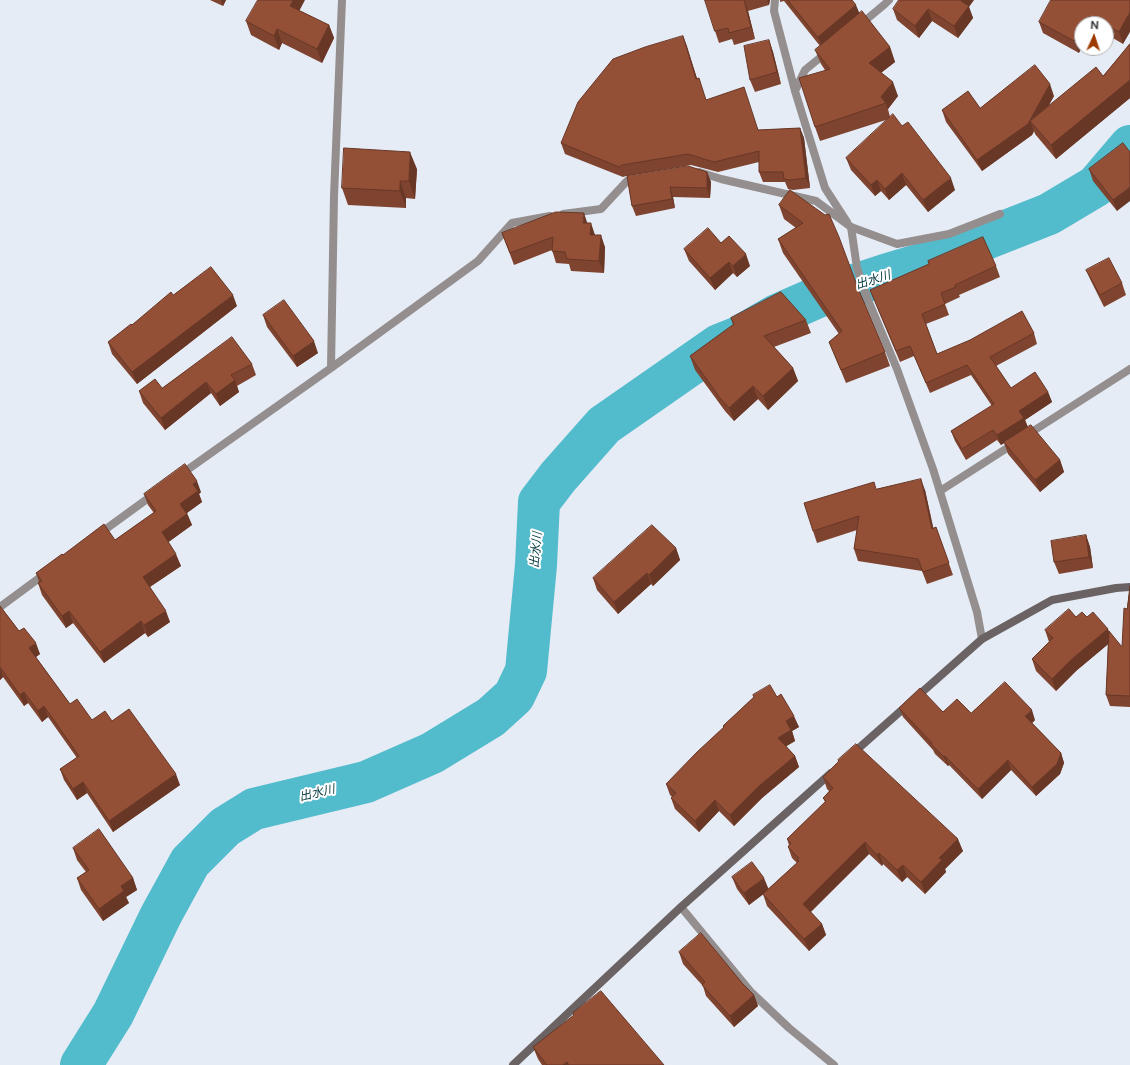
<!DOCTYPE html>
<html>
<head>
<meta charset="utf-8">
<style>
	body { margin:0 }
	#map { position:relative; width:1130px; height:1065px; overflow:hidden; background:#e6ecf6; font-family:"Public Sans",sans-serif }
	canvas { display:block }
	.north { position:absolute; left:1074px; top:16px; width:40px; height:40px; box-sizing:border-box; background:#fff; border:1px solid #afafb1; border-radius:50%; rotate:3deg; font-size:11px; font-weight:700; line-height:16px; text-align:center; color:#36383c }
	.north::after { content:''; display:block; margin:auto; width:14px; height:18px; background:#9e3a00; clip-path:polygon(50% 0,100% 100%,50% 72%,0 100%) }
</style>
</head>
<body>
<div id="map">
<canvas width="1130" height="1065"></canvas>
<div class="north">N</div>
</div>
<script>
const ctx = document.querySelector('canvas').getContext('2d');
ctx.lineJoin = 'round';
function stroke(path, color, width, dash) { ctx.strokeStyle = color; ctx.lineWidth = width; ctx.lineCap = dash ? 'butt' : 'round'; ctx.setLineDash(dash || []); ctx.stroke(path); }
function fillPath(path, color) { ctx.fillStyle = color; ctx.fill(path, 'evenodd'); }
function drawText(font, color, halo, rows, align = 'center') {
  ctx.font = font + ' "Public Sans","Noto Sans JP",sans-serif'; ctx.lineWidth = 4; ctx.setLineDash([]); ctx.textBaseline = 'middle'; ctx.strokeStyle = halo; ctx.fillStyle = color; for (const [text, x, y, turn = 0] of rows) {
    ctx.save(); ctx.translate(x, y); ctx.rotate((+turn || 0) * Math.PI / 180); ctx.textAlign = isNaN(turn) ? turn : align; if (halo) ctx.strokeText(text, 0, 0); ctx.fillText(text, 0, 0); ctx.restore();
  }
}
const river = new Path2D(`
	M81 1065 113 1014 161 915 190 862 225 827 254 809 366 782 432 753 491 717 514 696 526 671 536 565 539 502 558 477 604 425 719 345 739 337 777 315 818 297 885 275 922 264 1049 214 1096 186 1130 146`);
const lane = new Path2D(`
	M851 227 897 244 949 234 1000 214
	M1027 435 1130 369
	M940 491 1015 443`);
const street = new Path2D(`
	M775 0 774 11 795 91 825 188 847 222
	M861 24 885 4 889 0
	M795 91 805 70 827 52
	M699 172 721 179 816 201 851 227 857 268 868 300 897 369 933 469 977 612 982 639
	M563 214 601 209 627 181 637 179
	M331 368 478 261 512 223 550 216
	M180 475 331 368 334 196 342 0
	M99 534 154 494
	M0 607 46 573
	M681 907 751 992 789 1028 834 1065`);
const secondary = new Path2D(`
	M851 755 982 639 1052 600 1116 588 1130 587
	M513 1065 681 907 831 773`);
const wall = new Path2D(`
	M210 0H226L223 6Z
	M705 0H770L769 5 748 11 755 39 734 45 732 39 719 43 715 31Z
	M780 0H852L859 13 890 47 895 62 881 73 898 96 888 109 890 117 902 126 955 190 928 212 906 185 889 200 881 191 875 196 851 170 846 158 889 119 820 141 815 127 825 70 821 64 815 50 820 46 784 1 780 2Z
	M1130 0 1123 44 1106 34V24H1082L1079 53 1043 33 1039 22Z
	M969 7 973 18 958 38 932 21 919 38 897 20 893 9Z
	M299 11 329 25 334 38 322 63 282 43 279 50 251 35 246 21Z
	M683 36 697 78 706 100 759 130 800 128 804 138 810 188 793 190 788 189 785 182H763L759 172V162L718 172 691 165 626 176 623 177 565 154 561 143Z
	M769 40 773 52 781 84 755 92 750 80Z
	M1130 44V98L1056 159 1035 134 1034 131 1032 135 982 171 946 122 942 110 980 108 1054 96 1049 105 1103 76Z
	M1130 152 1117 211 1093 181 1089 169Z
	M417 169 415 199 406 198V208L348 205 342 188Z
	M707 172 711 182 710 198 673 197 675 208 636 216 632 206 627 176Z
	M790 190 858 289 885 352 890 366 846 383 829 342 839 334 783 253 778 239 796 228 784 219 779 205Z
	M587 223 595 235 605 247 604 273 571 271 569 264 556 263 552 250 514 265 502 233Z
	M721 243 750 266 737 277 733 273 715 290 689 261 684 249Z
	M996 266 1000 277 959 295 960 297 945 304 949 315 926 324 937 354 1034 333 1037 344 996 366 1011 388 1048 392 1052 402 1025 420 1028 427 1060 460 1064 472 1040 492 1008 454 1004 443 1001 445 997 440 966 460 955 441 951 431 992 406 971 375 930 393 914 356 900 362 870 290Z
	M1086 270 1122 283 1126 295 1104 307 1091 281Z
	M173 295 237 306 137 384 112 354 108 342Z
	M263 315 318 353 297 367 267 327Z
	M731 318 806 320 811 333 774 347 793 368 798 381 768 410 758 399 734 421 725 411 695 370 690 356 733 325Z
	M252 364 256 375 237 386 239 392 220 406 211 393 165 430 143 403 139 391 162 388Z
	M877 489 925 490 933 528 936 527 953 575 927 584 922 571 858 561 854 549 857 530 817 543 813 531Z
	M201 492 199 494 202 502 187 513 192 525 168 542 181 566 150 587 170 622 148 637 145 633 104 663 73 623 66 628 42 595 38 583 39 582 36 573 63 555 115 540 154 513 148 505 144 494Z
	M1086 535 1090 547 1093 568 1059 574 1054 562Z
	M676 548 680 560 653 586 651 584 618 614 597 590 593 578Z
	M1130 586V707L1110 706 1106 695 1108 644 1076 671 1056 691 1036 671 1032 659 1049 642 1045 630 1076 617H1087L1108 629 1109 633 1122 647Z
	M0 606 19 631 40 654 36 657 70 704 92 720 112 721 180 785 113 832 87 793 77 800 64 780 60 769 77 758 48 717 42 722 28 703 24 706 3 677 0 680Z
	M753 695 777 697 799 727 792 731 795 741 786 746 795 756 799 767 762 798 734 826 719 811 699 832 675 809 671 798 672 797 670 795 666 784 723 728V726L754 697Z
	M899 708 971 713 1035 720 1032 723 1061 753 1064 763 1060 774 1036 796 1011 770 982 799 949 765 948 766 935 754 933 750 903 717Z
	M838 760 963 851 945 869 946 872 925 894 907 877 902 882 883 864 882 866 869 854 811 912 822 924 826 935 809 951 767 906 763 894 749 905 737 889 732 877 768 889 797 863 792 858 788 847 789 845 787 839 825 802 823 798 829 791 827 789 823 777 839 761Z
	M73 848 133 878 137 890 126 897 129 903 103 921 81 890 77 878 86 872 77 860Z
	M679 952 743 984 754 995 758 1006 734 1027 706 996 703 986 683 964Z
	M573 1013 664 1065H542L538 1059 533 1047 574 1016Z`);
const shadedWall = new Path2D(`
	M221 0H226L223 6Z
	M293 0H305L295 19 290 6Z
	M744 0 748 11 755 39 751 27Z
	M767 0H770L769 5Z
	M961 0H974L969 7 973 18 958 38 954 26Z
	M856 5 861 17 823 48 818 37Z
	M928 9 932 21 919 38 915 26Z
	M1130 12V32L1123 44 1119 32Z
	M1089 16 1092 24H1084Z
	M329 25 334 38 322 63 317 49Z
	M1082 28V47L1079 53 1074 41Z
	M277 29 282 43 279 50 274 36Z
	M683 36 687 46 700 89 696 79Z
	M769 40 773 52 781 84 777 72Z
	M890 47 895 62 874 78 869 63Z
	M1130 80V98L1056 159 1051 145Z
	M893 82 898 96 888 109 886 103 881 97Z
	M1050 84 1054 96 1036 128 1030 121 1034 131 1032 135 982 171 977 160Z
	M800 128 804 138 810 188 806 178Z
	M410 152 417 169 415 199 409 181Z
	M707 172 711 182 710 198 707 188Z
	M902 173 906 185 889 200 885 189Z
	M951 178 955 190 928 212 923 200Z
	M877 180 881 191 875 196 871 185Z
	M400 181 406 198V208L400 191Z
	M670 187 673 197 675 208 672 199Z
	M1130 187V201L1117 211 1113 200Z
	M584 213 588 225 583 223Z
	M591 223 595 235H590Z
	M601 235 605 247 604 273 599 261Z
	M746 254 750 266 737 277 733 266Z
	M729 262 733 273 715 290 710 278Z
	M233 295 237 306 137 384 132 372Z
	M314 341 318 353 297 367 293 356Z
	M793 368 798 381 768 410 763 396Z
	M235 380 239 392 220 406 216 394Z
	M206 382 211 393 165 430 161 418Z
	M753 386 758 399 734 421 729 408Z
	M1048 392 1052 402 1025 420 1028 428 1001 445 997 435 1019 411Z
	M1060 460 1064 472 1040 492 1035 480Z
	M921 479 925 490 936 540 932 529Z
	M197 481 201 492 199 494 202 502 184 515 180 504 193 484Z
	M187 514 192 525 166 544 162 532Z
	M1086 535 1090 547 1093 568 1089 557Z
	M676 548 680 560 653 586 649 575Z
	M176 554 181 566 148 588 143 577Z
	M647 573 651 584 618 614 614 602Z
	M69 611 73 623 66 628 62 616Z
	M166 611 170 622 148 637 144 625Z
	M141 621 145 633 104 663 100 652Z
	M1108 629 1112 641 1076 671 1056 691 1052 679 1072 659Z
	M36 643 40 654 33 659 29 648Z
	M0 668 3 677 0 680Z
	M24 692 28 703 24 706 20 695Z
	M44 706 48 717 42 722 38 711Z
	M1032 710 1035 720 1029 726 1025 716Z
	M794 716 799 727 792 731 795 741 782 749 778 738 786 721Z
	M1061 753 1064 763 1060 774 1036 796 1032 787Z
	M795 756 799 767 762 798 734 826 730 815 758 787Z
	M945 756 949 765 948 766 944 757Z
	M1008 760 1011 770 982 799 978 789Z
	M176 774 180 785 113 832 109 821Z
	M83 782 87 793 77 800 73 789Z
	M715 800 719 811 699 832 695 821Z
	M958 839 963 851 945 869 946 872 925 894 921 882 939 858Z
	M865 842 869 854 807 915 803 904Z
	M879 853 883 864 882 866 877 855Z
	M903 865 907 877 902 882 897 870Z
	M133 878 137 890 126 897 129 903 103 921 99 909 121 886Z
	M764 878 769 890 749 905 744 893Z
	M822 924 826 935 809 951 804 939Z
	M754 995 758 1006 734 1027 730 1016Z
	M567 1062 568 1065H563Z`);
const building = new Path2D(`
	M258 0H293L290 6 329 25 317 49 277 29 274 36 246 21Z
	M705 0H744L751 27 729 33 728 28 715 31Z
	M788 0H852L856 5 818 37Z
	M899 0H961V1L969 6 954 26 928 9 915 26 893 9Z
	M1051 0H1130V12L1119 32 1106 25V24H1104L1089 16 1084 24H1082V28L1074 41 1039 22Z
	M862 11 890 47 869 63 893 82 881 97 886 103 815 127 799 78 830 69 815 50Z
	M683 36 696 79 699 78 706 100 744 87 758 130 800 128 806 178 790 180 784 179 783 172H759V151L714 162 688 154 622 165 619 167 561 143 578 102 613 59 645 47Z
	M769 40 777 72 750 80 744 46Z
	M1130 44V80L1051 145 1030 121 1096 67 1103 76Z
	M1035 65 1050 84 1028 124 977 160 942 110 968 91 980 108Z
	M893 114 902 126 908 122 951 178 923 200 902 173 885 189 877 180 871 185 846 158Z
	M1123 143 1130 152V187L1113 200 1089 169Z
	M344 148 410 152 409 181H400V191L342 188Z
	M688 166 707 172V188L670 187 672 199 632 206 627 176Z
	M790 190 825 215 829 214 839 237 858 288 885 352 841 370 829 342 842 331 778 239 803 223 779 205Z
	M556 212 584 213 583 223H591L590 235H601L599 261 567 259 565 252 552 251 553 237 510 253 502 233Z
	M708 228 721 243 729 236 746 254 733 266 729 262 710 278 684 249Z
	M983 237 996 266 955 285 956 287 941 293 945 304 922 314 937 354 970 340 1022 311 1034 333 990 357 1011 388 1035 372 1048 392 1019 411 1024 418 997 435 993 430 962 449 951 431 994 404 967 365 926 383 910 346 896 351 870 290 929 264 928 261Z
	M1109 258 1122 283 1100 295 1086 270Z
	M211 267 233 295 132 372 108 342 131 324 132 325 171 292 173 295Z
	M781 292 806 320 764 336 793 368 763 396 753 386 729 408 720 398 690 356 734 324 731 318Z
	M284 300 314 341 293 356 263 315Z
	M232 337 252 364 231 375 235 380 216 394 206 382 161 418 139 391 155 379 162 388Z
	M1031 425 1060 460 1035 480 1004 442Z
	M185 464 197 481 193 484 198 491 180 504 187 514 162 532 176 554 143 577 166 611 144 625 141 621 100 652 69 611 62 616 38 583 42 581 36 573 62 554 63 555 104 524 115 540 156 511 144 494Z
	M921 479 932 529 936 527 949 563 923 572 918 559 854 549 859 516 813 531 804 503 874 482 876 489Z
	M652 525 676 548 649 575 647 573 614 602 593 578Z
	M1086 535 1089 557 1054 562 1051 541Z
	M1130 586V696L1106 695 1109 631 1122 647 1124 608 1127 609Z
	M0 606 19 631 24 628 36 643 29 648 70 704 77 699 92 720 105 711 112 721 129 709 176 774 109 821 83 782 73 789 60 769 79 756 44 706 38 711 24 692 20 695 0 667Z
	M1069 609 1076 617 1082 612 1087 617 1093 612 1108 629 1072 659 1052 679 1032 659 1053 638 1045 630Z
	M1005 682 1032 710 1025 716 1061 753 1057 764 1032 787 1008 760 978 789 945 756 944 757 931 744 932 743 899 708 920 688 943 712 957 699 971 713Z
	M770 685 777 697 781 694 794 716 786 721 791 730 778 738 795 756 758 787 730 815 715 800 695 821 671 798 676 793 666 784 697 752 724 727 723 726 754 697 753 695Z
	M856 744 958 839 939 858 942 860 921 882 903 865 897 870 879 853 877 855 865 842 803 904 822 924 804 939 763 894 799 861 797 860 799 858 788 847 791 843 787 839 826 801 823 798 833 788 823 777 839 761 838 760Z
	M99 829 133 878 121 886 124 891 99 909 77 878 89 870 73 848Z
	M752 862 764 878 744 893 732 877Z
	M701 933 743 984 754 995 730 1016 702 985 705 982 679 952Z
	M601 991 664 1065H569L567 1062 563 1065H547L533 1047 574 1015 573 1013Z`);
const waterNames = [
	["出水川",873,280,-18],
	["出水川",536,550,-85],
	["出水川",317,793,-13]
];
stroke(river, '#52bbcc', 42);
stroke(lane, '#948f8e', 8);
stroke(street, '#948f8e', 8);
stroke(secondary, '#6b6363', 8);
fillPath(wall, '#7f442f');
fillPath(shadedWall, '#683726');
fillPath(building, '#944f37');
stroke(building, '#683726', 1);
drawText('italic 12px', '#00353c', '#fff', waterNames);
</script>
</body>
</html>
